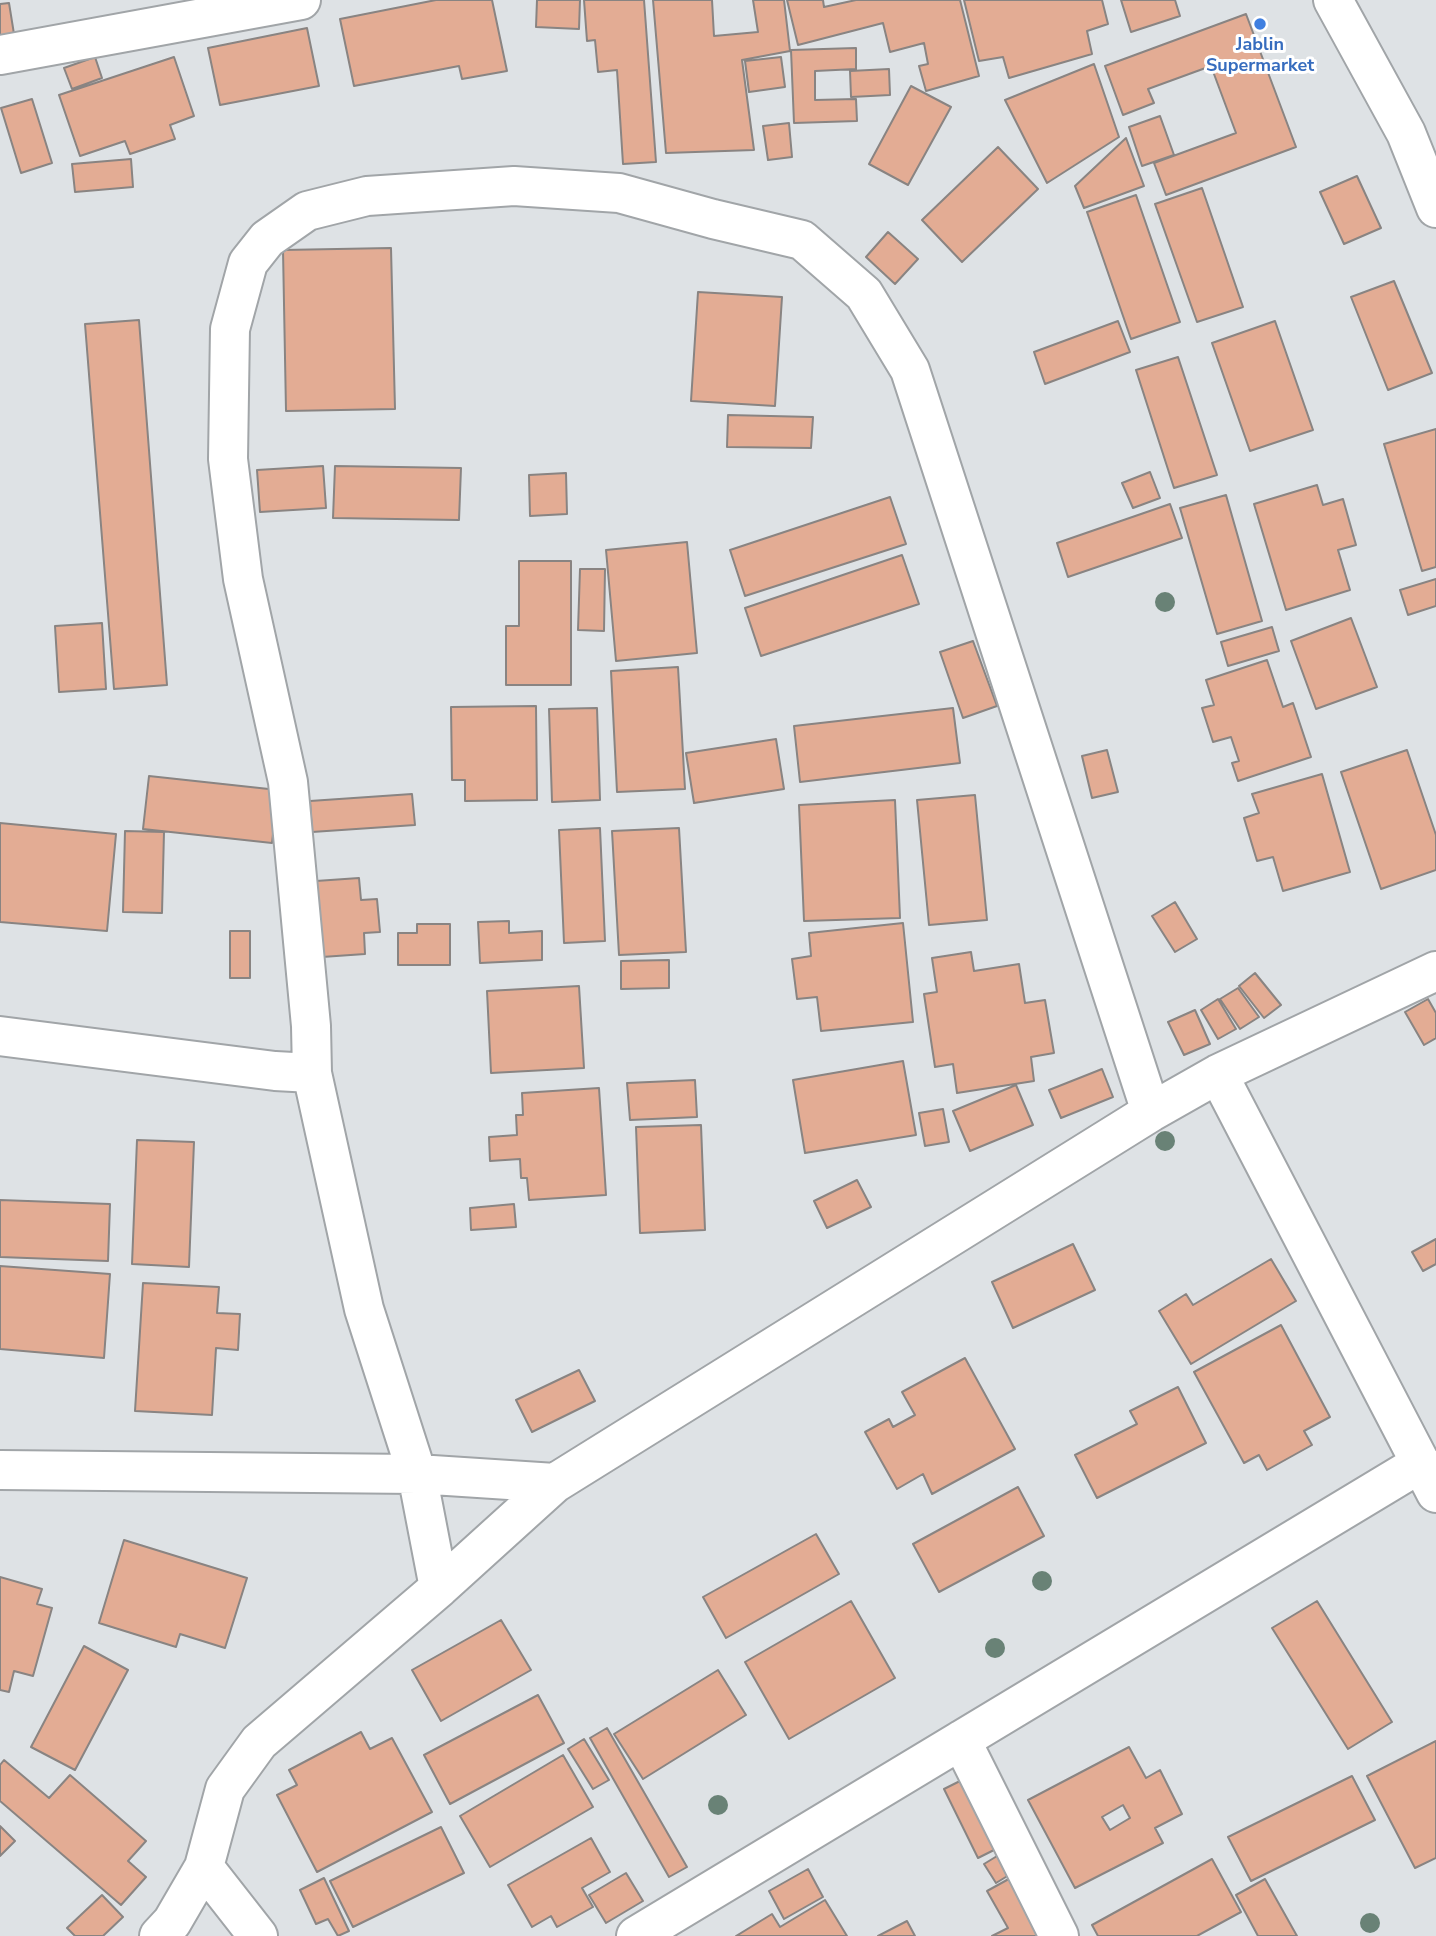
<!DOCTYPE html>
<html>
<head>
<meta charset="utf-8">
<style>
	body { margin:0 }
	canvas { display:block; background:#dee2e5 }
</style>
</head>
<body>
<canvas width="1436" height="1936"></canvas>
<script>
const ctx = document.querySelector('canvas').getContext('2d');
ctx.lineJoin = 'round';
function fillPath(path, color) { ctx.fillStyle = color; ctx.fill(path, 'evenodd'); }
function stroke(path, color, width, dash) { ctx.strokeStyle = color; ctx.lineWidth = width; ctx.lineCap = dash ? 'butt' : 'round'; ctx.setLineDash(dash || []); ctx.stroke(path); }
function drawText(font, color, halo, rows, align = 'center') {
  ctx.font = font + ' "Nunito Sans",sans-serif'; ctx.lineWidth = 6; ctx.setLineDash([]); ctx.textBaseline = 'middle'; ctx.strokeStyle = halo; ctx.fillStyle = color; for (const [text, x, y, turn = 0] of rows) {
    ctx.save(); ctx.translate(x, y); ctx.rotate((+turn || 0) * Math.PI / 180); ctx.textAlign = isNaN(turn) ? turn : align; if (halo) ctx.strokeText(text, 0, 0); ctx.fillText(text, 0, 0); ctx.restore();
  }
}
const building = new Path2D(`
	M436 0H492L507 71 462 79 459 66 354 86 340 19Z
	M537 0H580L579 29 536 27Z
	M584 0H644L656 162 623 164 617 70 598 72 595 40 587 41Z
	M653 0H712L714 36 758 32 753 0H784L790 51 742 60 754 150 666 153Z
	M787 0H823L824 7 856 0H960L979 76 926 91 919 66 928 64 924 43 890 52 883 23 798 45Z
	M964 0H1102L1108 24 1087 31 1092 54 1009 78 1003 57 979 61Z
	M1121 0H1175L1180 16 1131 32Z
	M9 3 14 34 0 36V4Z
	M1246 14 1296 147 1166 195 1154 163 1236 133 1211 66 1148 89 1154 103 1123 115 1105 66Z
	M307 28 319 86 220 105 208 48Z
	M856 48V69L815 71V100L856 99 857 121 794 123 791 50Z
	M95 57 102 78 72 89 64 68Z
	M174 57 194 116 170 125 175 139 130 154 125 141 80 156 59 95Z
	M781 57 785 87 749 92 745 61Z
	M1094 64 1119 137 1047 183 1005 100Z
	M889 69 890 95 851 97 850 71Z
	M911 86 951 107 908 185 869 164Z
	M32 99 52 163 21 173 1 108Z
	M1160 116 1174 155 1142 166 1129 127Z
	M789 123 792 157 768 160 763 126Z
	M1126 138 1144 186 1084 208 1075 186Z
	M998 147 1038 189 962 262 922 220Z
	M131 159 133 187 75 192 72 164Z
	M1357 176 1381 228 1344 244 1320 192Z
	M1202 188 1243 307 1197 322 1155 204Z
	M1136 195 1180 322 1131 339 1087 212Z
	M888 232 918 259 895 284 866 257Z
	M391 248 395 409 286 411 283 250Z
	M1394 281 1432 373 1388 390 1351 297Z
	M698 292 782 297 775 406 691 401Z
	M139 320 167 685 114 689 85 324Z
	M1118 321 1130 352 1045 384 1034 352Z
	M1275 321 1313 430 1250 451 1212 343Z
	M1178 357 1217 475 1174 488 1136 370Z
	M728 415 813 417 811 448 727 447Z
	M1436 429V567L1422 571 1384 444Z
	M323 466 326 508 260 512 257 470Z
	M335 466 461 468 459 520 333 518Z
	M1150 472 1160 498 1133 508 1122 483Z
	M566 473 567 514 530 516 529 475Z
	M1317 485 1323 505 1343 499 1356 545 1338 550 1350 590 1286 610 1254 504Z
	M1226 495 1262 621 1217 634 1180 508Z
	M890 497 906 544 745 596 730 550Z
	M1170 504 1182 538 1068 577 1057 543Z
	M687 542 697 653 616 661 606 550Z
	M902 555 919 604 761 656 745 608Z
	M519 561H571V685H506V626H519Z
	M580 569H605L604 631 578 630Z
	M1436 579V606L1408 615 1400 590Z
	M1351 618 1377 687 1316 709 1291 641Z
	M102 623 106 689 59 692 55 626Z
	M1272 627 1279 651 1228 666 1221 642Z
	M973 641 997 706 963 718 940 652Z
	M1267 660 1283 707 1293 703 1311 757 1238 781 1232 763 1239 761 1231 737 1213 742 1202 708 1214 705 1206 680Z
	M678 667 685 789 617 792 611 671Z
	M536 706 537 800 465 801V780H452L451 707Z
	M597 708 600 800 552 802 549 709Z
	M953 708 960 763 800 782 794 726Z
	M776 739 784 789 694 803 686 753Z
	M1107 750 1118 792 1092 798 1082 756Z
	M1407 750 1436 835V870L1381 889 1341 772Z
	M1322 774 1350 872 1283 891 1273 857 1257 861 1244 818 1259 813 1252 794Z
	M149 776 278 790 272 843 143 829Z
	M412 794 415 825 312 832 310 801Z
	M975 795 987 920 929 925 917 800Z
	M895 800 900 918 804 921 799 805Z
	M0 823 116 834 107 931 0 922Z
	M600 828 605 941 564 943 559 830Z
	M679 828 686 952 619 955 612 831Z
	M125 831 164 832 162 913 123 912Z
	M359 878 361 900 377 899 380 932 364 933 365 954 322 957 316 881Z
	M1175 902 1197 939 1175 952 1152 916Z
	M509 921V933L542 931V960L480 963 478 922Z
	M903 923 913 1022 821 1031 817 997 797 999 792 959 811 956 809 933Z
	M417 924H450V965H398V933H417Z
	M230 931H250V978H230Z
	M971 952 974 971 1019 964 1025 1003 1045 1000 1054 1053 1031 1057 1034 1081 957 1093 953 1064 935 1067 924 994 937 992 932 958Z
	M669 960V988L621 989V961Z
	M1255 973 1281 1005 1264 1018 1239 986Z
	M579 986 584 1068 491 1073 487 991Z
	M1238 988 1259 1017 1240 1029 1220 999Z
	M1218 999 1236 1029 1218 1039 1201 1010Z
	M1428 999 1436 1013V1038L1424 1045 1405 1012Z
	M1195 1010 1210 1044 1184 1055 1168 1022Z
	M903 1061 916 1135 805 1153 793 1080Z
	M1102 1069 1113 1097 1061 1118 1049 1090Z
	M695 1080 697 1117 630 1120 627 1083Z
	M1016 1085 1033 1125 970 1151 953 1111Z
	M599 1088 606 1195 529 1200 527 1178H521L520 1159 490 1161 489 1137 517 1135 516 1115H523L522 1093Z
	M943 1109 949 1142 925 1146 919 1113Z
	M701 1125 705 1230 640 1233 636 1127Z
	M137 1140 194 1142 189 1267 132 1264Z
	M857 1180 871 1207 827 1228 814 1201Z
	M0 1200 110 1204 108 1261 0 1257Z
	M514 1204 516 1227 471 1230 470 1208Z
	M1436 1239V1264L1423 1271 1412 1252Z
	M1073 1244 1095 1290 1013 1328 992 1282Z
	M1271 1259 1296 1301 1191 1364 1159 1311 1186 1294 1193 1305Z
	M0 1266 110 1274 104 1358 0 1349Z
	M143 1283 219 1287 217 1313 240 1314 238 1350 216 1348 212 1415 135 1411Z
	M1281 1325 1330 1417 1304 1431 1312 1445 1267 1470 1259 1455 1244 1463 1194 1372Z
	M965 1358 1015 1449 932 1494 923 1474 897 1489 865 1432 889 1419 893 1427 915 1415 902 1392Z
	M579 1370 595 1401 532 1432 516 1400Z
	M1178 1387 1206 1443 1097 1498 1075 1455 1137 1424 1130 1411Z
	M1018 1487 1044 1536 939 1592 913 1544Z
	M816 1534 839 1574 726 1638 703 1597Z
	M124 1540 247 1578 225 1648 180 1634 176 1647 99 1623Z
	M0 1577 42 1589 37 1604 52 1608 33 1676 14 1671 9 1692 0 1690Z
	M851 1601 895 1678 789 1739 745 1662Z
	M1317 1601 1392 1722 1348 1749 1272 1628Z
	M501 1620 531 1670 441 1721 412 1670Z
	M84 1646 128 1670 75 1770 31 1747Z
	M718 1670 746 1715 643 1779 614 1734Z
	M538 1695 564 1743 450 1804 424 1755Z
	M607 1728 687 1867 669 1877 590 1738Z
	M361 1732 370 1749 392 1738 432 1812 317 1872 277 1795 297 1785 289 1770Z
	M584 1739 609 1780 593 1789 568 1749Z
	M1436 1741V1858L1415 1868 1367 1776Z
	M1129 1747 1146 1778 1160 1770 1182 1814 1155 1828 1163 1843 1075 1888 1028 1800ZM1123 1805 1130 1818 1110 1830 1102 1817Z
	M563 1755 593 1807 490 1867 460 1816Z
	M4 1760 49 1798 70 1775 146 1841 128 1861 146 1877 121 1905 0 1801V1765Z
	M970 1776 1004 1845 978 1858 944 1789Z
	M1352 1776 1375 1820 1251 1881 1228 1837Z
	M0 1826 15 1841 0 1856Z
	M441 1827 464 1873 353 1927 330 1881Z
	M591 1838 610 1872 582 1888 593 1907 557 1927 551 1916 532 1927 508 1885Z
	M1002 1853 1014 1872 996 1883 984 1864Z
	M1212 1859 1241 1912 1197 1936H1098L1092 1925Z
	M808 1869 823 1897 784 1919 769 1891Z
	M626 1873 643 1901 606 1923 589 1895Z
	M1016 1875 1048 1936H992L1008 1928 987 1891Z
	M324 1878 349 1931 338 1936 328 1919 316 1924 300 1890Z
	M1265 1879 1297 1936H1258L1236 1895Z
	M102 1895 123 1917 103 1936H75L67 1928Z
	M825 1900 847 1936H736L772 1914 780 1927Z
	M907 1921 915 1936H878Z`);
const minor = new Path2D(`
	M1333 0 1406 133 1436 208
	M0 55 301 0
	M0 1036 275 1071 312 1073
	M1218 1074 1436 1493
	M0 1470 417 1474 555 1483
	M439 1588 417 1474 364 1309 312 1073 311 1026 288 782 243 579 228 459 230 329 248 263 267 239 307 211 367 196 514 186 619 193 713 219 802 240 864 294 910 370 1151 1112
	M961 1740 1059 1936
	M204 1867 258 1936
	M159 1936 172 1922 204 1867 225 1789 259 1742 439 1588 555 1483 1151 1112 1218 1074 1436 971
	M636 1936 1421 1463`);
const trees = [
	[1165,602],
	[1165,1141],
	[1042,1581],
	[995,1648],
	[718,1805],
	[1370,1923]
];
const markers = [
	[1260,24,7,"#3f7fe0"]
];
const shopNames = [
	["Jablin",1260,46],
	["Supermarket",1260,67]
];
fillPath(building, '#e3ac94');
stroke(building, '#898482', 2);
stroke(minor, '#a1a5a8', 42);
stroke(minor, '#fff', 38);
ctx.fillStyle = '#698276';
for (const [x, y] of trees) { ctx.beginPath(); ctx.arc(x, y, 10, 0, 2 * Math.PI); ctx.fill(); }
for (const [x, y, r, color] of markers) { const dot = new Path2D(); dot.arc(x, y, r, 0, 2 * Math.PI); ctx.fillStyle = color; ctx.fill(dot); stroke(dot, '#fff', 2.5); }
drawText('bold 18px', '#366cbe', '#fff', shopNames);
</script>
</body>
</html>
